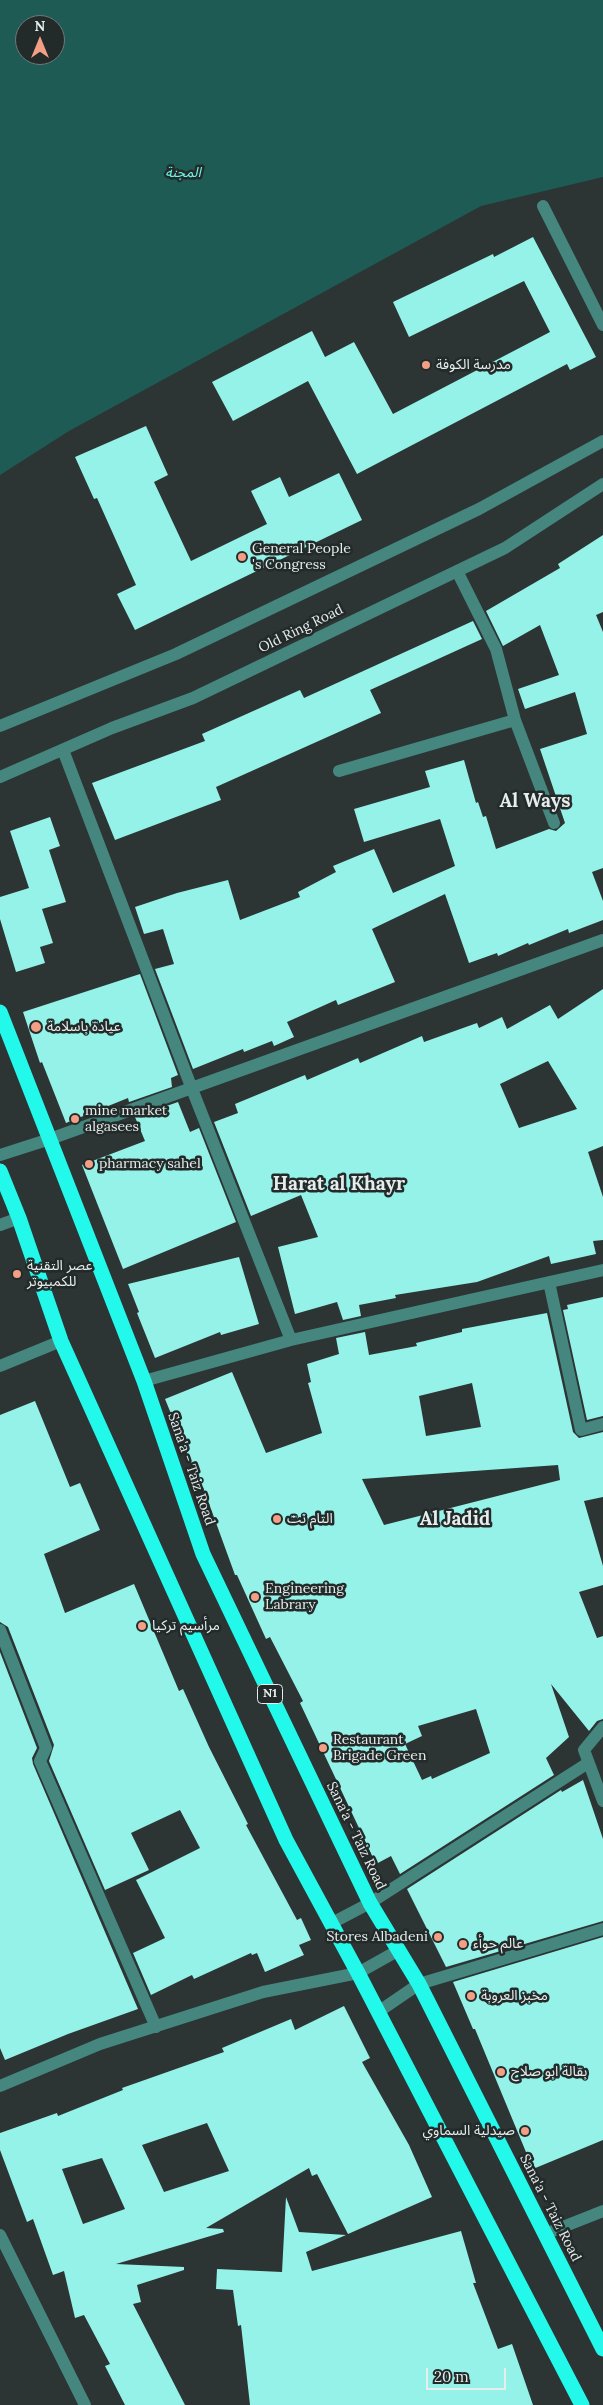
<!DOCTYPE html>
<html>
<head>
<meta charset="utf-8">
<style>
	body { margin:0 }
	#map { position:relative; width:603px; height:2405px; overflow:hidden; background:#2c3534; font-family:Lora,serif }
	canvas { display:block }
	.north { position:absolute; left:15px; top:15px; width:50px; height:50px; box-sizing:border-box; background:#222b2a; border:1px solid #717978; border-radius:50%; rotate:0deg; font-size:14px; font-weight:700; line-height:20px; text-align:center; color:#e7edec }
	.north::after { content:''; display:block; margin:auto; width:18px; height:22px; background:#f39f86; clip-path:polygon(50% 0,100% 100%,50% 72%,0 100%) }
	.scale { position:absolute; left:426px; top:2368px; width:80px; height:22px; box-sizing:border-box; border:2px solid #e7edec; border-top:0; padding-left:6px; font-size:15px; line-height:18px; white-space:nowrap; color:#e7edec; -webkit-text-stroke:4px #222b2a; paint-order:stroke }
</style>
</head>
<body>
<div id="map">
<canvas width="603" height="2405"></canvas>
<div class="north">N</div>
<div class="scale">20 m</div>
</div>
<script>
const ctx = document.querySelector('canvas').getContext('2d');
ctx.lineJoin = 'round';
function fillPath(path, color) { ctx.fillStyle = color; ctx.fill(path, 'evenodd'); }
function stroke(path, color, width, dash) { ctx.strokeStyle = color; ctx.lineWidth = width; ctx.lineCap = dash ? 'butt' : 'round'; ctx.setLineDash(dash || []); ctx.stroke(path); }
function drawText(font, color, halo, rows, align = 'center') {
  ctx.font = font + ' Lora,"Noto Sans Arabic",serif'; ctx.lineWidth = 5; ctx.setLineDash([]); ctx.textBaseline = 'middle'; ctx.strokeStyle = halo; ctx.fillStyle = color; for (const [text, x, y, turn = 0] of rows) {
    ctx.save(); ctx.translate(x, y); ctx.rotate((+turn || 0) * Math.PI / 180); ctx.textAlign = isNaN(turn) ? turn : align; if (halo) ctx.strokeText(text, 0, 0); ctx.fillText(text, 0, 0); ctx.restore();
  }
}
const green = new Path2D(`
	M0 0H603V177L481 206 69 431 0 475ZM25 25H55V55H25Z`);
const building = new Path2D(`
	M533 237 596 357 570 370 567 364 357 474 308 381 233 421 212 382 312 331 325 357 354 342 393 414 550 332 524 281 409 337 393 302 493 254 494 257Z
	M146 426 168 475 154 482 191 561 267 524 251 491 280 477 289 497 339 473 362 520 135 630 117 594 136 585 97 498 94 499 75 457Z
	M603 535V612L596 615 603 632V868L592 872 603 901V920L569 933 568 929 529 945 528 943 498 956 497 953 469 963 445 894 372 929 395 982 338 1005 336 1000 287 1022 294 1037 274 1046 272 1041 244 1052 243 1049 193 1069 155 969 174 964 163 929 144 934 135 907 177 893 228 880 240 920 300 897 298 892 336 872 333 866 374 849 393 893 455 866 440 819 364 842 354 809 430 787 425 771 464 760 476 803 478 802 483 817 486 816 496 849 549 829 556 831 565 823 540 749 587 734 575 692 525 709 518 689 559 675 540 625 503 646 486 611 560 568 558 564Z
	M473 621 482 639 370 690 381 713 216 787 221 800 115 840 92 783 205 741 202 734 300 690 304 698Z
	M50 817 60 846 49 850 66 902 42 909 53 943 40 947 45 963 16 972 0 919V897L29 888 10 831Z
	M140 974 178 1075 171 1078 172 1087 129 1102 128 1098 66 1123 42 1062 40 1063 23 1012Z
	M603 989V1146L588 1152 603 1197V1240L593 1241 596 1254 551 1264 549 1256 477 1282 395 1295 396 1298 359 1305 361 1316 343 1320 337 1302 295 1314 278 1247 318 1237 301 1195 251 1216 214 1122 238 1113 235 1104 305 1075 307 1080 358 1058 360 1063 422 1036 424 1042 477 1023 479 1028 502 1017 507 1029 550 1005 558 1019ZM548 1061 577 1109 519 1128 500 1084Z
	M178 1102 190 1132 199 1128 236 1222 123 1269 82 1165 145 1141 135 1117Z
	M239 1257 259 1324 221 1335 220 1332 155 1358 137 1313 139 1312 128 1284Z
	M603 1297V1416L587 1420 563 1310 568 1309 567 1305Z
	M547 1313 573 1432 579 1438 603 1432V1497L584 1501 603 1566V1585L579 1592 597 1638 603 1636V1719L597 1721 589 1731 551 1684 569 1737 546 1758 554 1775 400 1874 391 1856 376 1864 300 1703 303 1701 270 1637 266 1639 237 1575H235L203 1487H201L165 1399 232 1372 266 1453 322 1433 308 1383 311 1382 307 1364 339 1354 336 1338 365 1332 369 1355 417 1346 416 1343 462 1332V1329ZM472 1383 481 1427 426 1436 419 1396ZM558 1465 560 1480 384 1525 362 1479ZM476 1709 490 1753 432 1779 431 1776 422 1780 405 1744 422 1736 418 1726Z
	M35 1401 70 1487 80 1483 100 1530 44 1554 65 1613 134 1584 179 1691 183 1689 209 1747 248 1824 246 1825 297 1920 301 1918 311 1940 299 1945 304 1955 265 1972 257 1953 252 1955 251 1953 194 1979 192 1975 151 1995 133 1953 165 1938 136 1880 200 1848 180 1810 131 1833 149 1870 105 1890 49 1761 54 1745 8 1627 0 1622V1415Z
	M0 1652 37 1748 32 1758 33 1764 138 2009 68 2034 5 2060 0 2048Z
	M583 1780 603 1839V1921L446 1967 407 1889 561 1790 562 1792Z
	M603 1937V2140L533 2169 475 2029H473L453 1982Z
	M344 2006 370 2058 362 2062 409 2145 432 2197 348 2234 317 2174 312 2176 309 2168 206 2228 223 2229 224 2232 116 2264 184 2267V2270L137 2285 141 2302 133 2304 185 2405H125L105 2366 110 2364 84 2315 75 2318 64 2271 53 2275 33 2219 27 2222 0 2150V2133L57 2113 58 2116 123 2090 122 2088 224 2052 222 2048 291 2019 295 2030ZM207 2123 229 2171 164 2192 142 2145ZM102 2158 125 2209 83 2224 62 2169Z
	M286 2197 299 2232 346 2235 306 2252 312 2271 461 2231 476 2283H473L498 2349 512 2344 533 2405H250L241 2325 238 2326 233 2290 216 2289 217 2269 282 2272Z`);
const minor = new Path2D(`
	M543 206 603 325
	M457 571 496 649 515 720 554 823
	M0 726 176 654 479 509 603 441
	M63 750 192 1089 291 1340
	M339 771 515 720
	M0 777 112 728 193 698 505 548 603 484
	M0 1155 50 1139 603 940
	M0 1225 19 1218
	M549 1282 581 1430 603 1424
	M0 1366 61 1341
	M144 1381 291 1340 603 1270
	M0 1630 46 1748 40 1761 156 2027
	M603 1727 584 1750 603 1801
	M330 1924 370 1903 588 1763
	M378 2012 419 1984 603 1929
	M0 2086 100 2044 263 1992 358 1973 399 1950
	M545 2234 603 2211
	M0 2235 85 2405`);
const highway = new Path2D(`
	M0 1012 144 1381 203 1554 370 1903 419 1984 603 2349
	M0 1171 19 1218 61 1341 286 1840 358 1973 582 2405`);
const markers = [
	[426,365,5,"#f39f86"],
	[242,557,5,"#f39f86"],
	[36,1027,6,"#f39f86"],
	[75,1119,5,"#f39f86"],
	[89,1164,5,"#f39f86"],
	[17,1274,5,"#f39f86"],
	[277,1519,5,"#f39f86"],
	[255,1597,5,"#f39f86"],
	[142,1626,5,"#f39f86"],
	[323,1748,5,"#f39f86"],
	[438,1937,5,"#f39f86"],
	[463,1944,5,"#f39f86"],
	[471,1996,5,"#f39f86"],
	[501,2072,5,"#f39f86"],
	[525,2131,5,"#f39f86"]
];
const shields = [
	[270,1694,25]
];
const shieldNames = [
	["N1",270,1694]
];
const parkNames = [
	["المجنة",183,173]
];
const poiNames = [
	["مدرسة الكوفة",436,365],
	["General People",252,549],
	["'s Congress",252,565],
	["عيادة باسلامة",47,1027],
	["mine market",85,1111],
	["algasees",85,1127],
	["pharmacy sahel",99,1164],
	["عصر التقنية",27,1266],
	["للكمبيوتر",27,1282],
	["التام نت",287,1519],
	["Engineering",265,1589],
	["Labrary",265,1605],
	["مرأسيم تركيا",152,1626],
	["Restaurant",333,1740],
	["Brigade Green",333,1756],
	["Stores Albadeni",428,1937,"right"],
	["عالم حوأء",473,1944],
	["مخبز العروبة",481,1996],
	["بقالة ابو صلاح",511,2072],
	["صيدلية السماوي",515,2131,"right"]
];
const streetNames = [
	["Old Ring Road",301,629,-26],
	["Sana'a - Taiz Road",191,1469,71],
	["Sana'a - Taiz Road",356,1836,64],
	["Sana'a - Taiz Road",550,2208,63]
];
const districtNames = [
	["Al Ways",535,802],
	["Harat al Khayr",339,1185],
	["Al Jadid",455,1520]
];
fillPath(green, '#1e5b55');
fillPath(building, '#94f2e8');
stroke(minor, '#45867f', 12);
stroke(highway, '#23f9ea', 15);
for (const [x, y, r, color] of markers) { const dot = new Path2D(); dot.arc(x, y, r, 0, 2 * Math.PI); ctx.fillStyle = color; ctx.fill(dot); stroke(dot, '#222b2a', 2); }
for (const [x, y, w] of shields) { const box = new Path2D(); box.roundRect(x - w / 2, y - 9.5, w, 19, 4); ctx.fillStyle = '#222b2a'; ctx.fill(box); stroke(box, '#e7edec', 1); }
drawText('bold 12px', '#e7edec', null, shieldNames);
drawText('italic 14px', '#6ef6ea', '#222b2a', parkNames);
drawText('14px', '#e7edec', '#222b2a', poiNames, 'left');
drawText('14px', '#e7edec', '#222b2a', streetNames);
drawText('bold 19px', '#e7edec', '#222b2a', districtNames);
</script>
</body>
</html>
